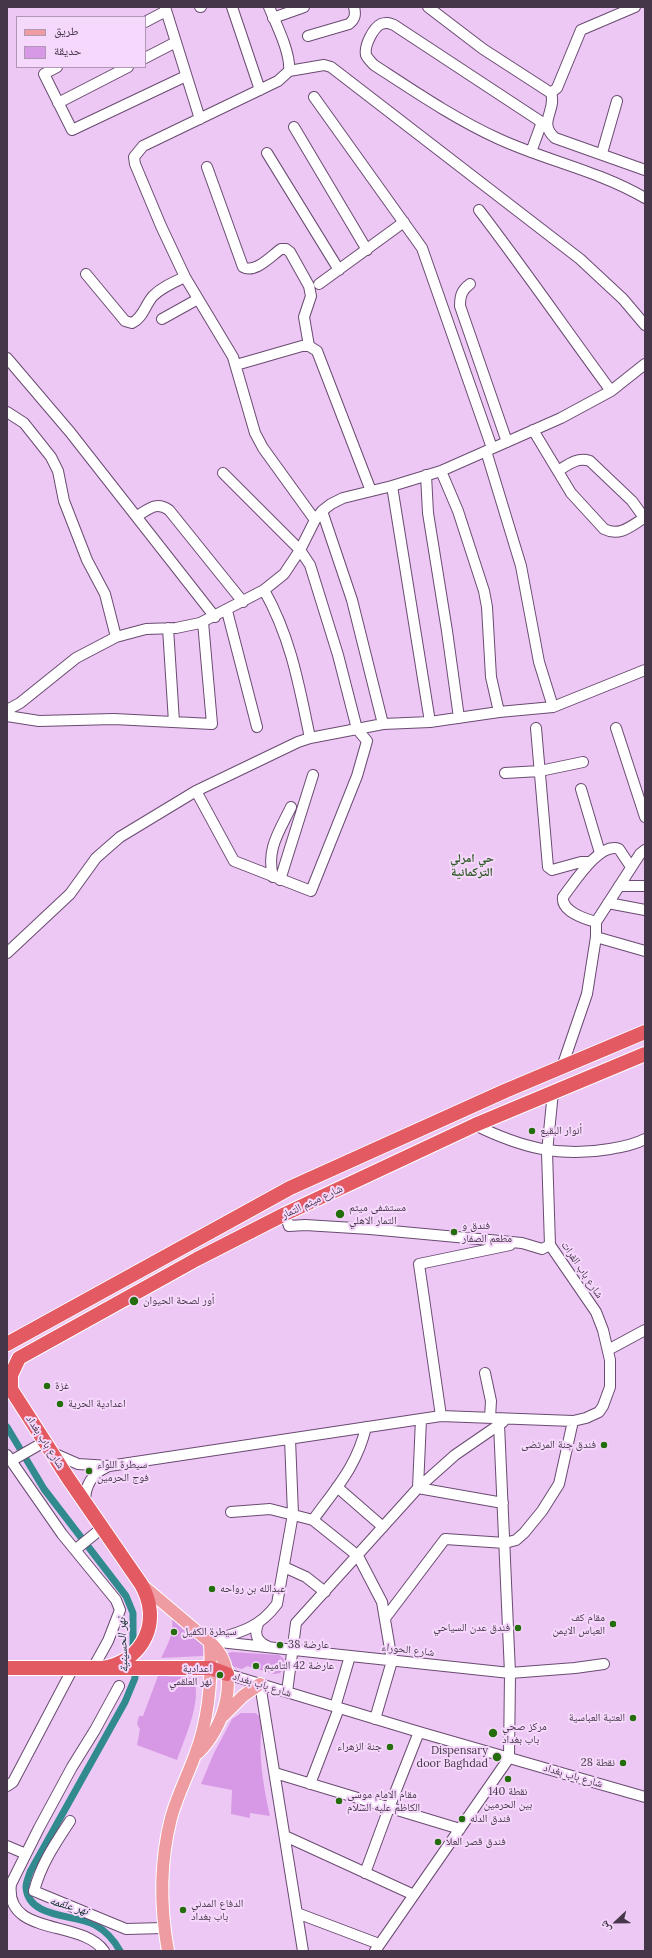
<!DOCTYPE html>
<html>
<head>
<meta charset="utf-8">
<style>
	body { margin:0 }
	#map { position:relative; width:652px; height:1958px; overflow:hidden; background:#edc8f5; font-family:Lora,"Noto Naskh Arabic",serif }
	canvas { display:block }
	.frame { position:absolute; inset:0; border:8px solid #453749; pointer-events:none }
	.legend { position:absolute; left:16px; top:16px; width:130px; height:52px; box-sizing:border-box; background:#f6d8fc; border:1px solid #af98b4; margin:0; padding:5px 7px; list-style:none; font-size:12px; color:#453749 }
	.legend li { display:flex; align-items:center; gap:8px; height:20px }
	.legend b { width:20px; border:1px solid #af98b4 }
	.north { position:absolute; left:596px; top:1902px; width:40px; height:40px; -webkit-text-stroke:3px #f6d8fc; paint-order:stroke; rotate:248deg; font-size:11px; font-weight:700; line-height:16px; text-align:center; color:#453749 }
	.north::after { content:''; display:block; margin:auto; width:14px; height:18px; background:#453749; clip-path:polygon(50% 0,100% 100%,50% 72%,0 100%) }
</style>
</head>
<body>
<div id="map">
<canvas width="652" height="1958"></canvas>
<div class="frame"></div>
<ul class="legend">
<li><b style="height:5px;background:#ee9ca1"></b>طريق</li>
<li><b style="height:11px;background:#d799e5"></b>حديقة</li>
</ul>
<div class="north">ش</div>
</div>
<script>
const ctx = document.querySelector('canvas').getContext('2d');
ctx.lineJoin = 'round';
function fillPath(path, color) { ctx.fillStyle = color; ctx.fill(path, 'evenodd'); }
function stroke(path, color, width, dash) { ctx.strokeStyle = color; ctx.lineWidth = width; ctx.lineCap = dash ? 'butt' : 'round'; ctx.setLineDash(dash || []); ctx.stroke(path); }
function drawText(font, color, halo, rows, align = 'center') {
  ctx.font = font + ' Lora,"Noto Naskh Arabic",serif'; ctx.lineWidth = 4; ctx.setLineDash([]); ctx.textBaseline = 'middle'; ctx.strokeStyle = halo; ctx.fillStyle = color; for (const [text, x, y, turn = 0] of rows) {
    ctx.save(); ctx.translate(x, y); ctx.rotate((+turn || 0) * Math.PI / 180); ctx.textAlign = isNaN(turn) ? turn : align; if (halo) ctx.strokeText(text, 0, 0); ctx.fillText(text, 0, 0); ctx.restore();
  }
}
const green = new Path2D(`
	M172 1617 184 1630 203 1641 207 1652 203 1656 161 1658C168 1644 174 1634 172 1617Z
	M232 1652 279 1655C287 1660 287 1667 280 1673L274 1674 247 1666 242 1669C233 1667 230 1666 226 1657L228 1653Z
	M158 1676 188 1677 194 1681C202 1701 184 1740 177 1760L137 1745 140 1729 137 1724 139 1716H143Z
	M241 1713H255L263 1718C257 1749 263 1784 270 1816L250 1813V1818L231 1814 232 1790 201 1784 214 1753 232 1719Z`);
const canal = new Path2D(`
	M7 1427 44 1489 126 1596 133 1613V1654
	M120 1951C114 1940 106 1931 95 1925 75 1914 28 1919 26 1887 26 1882 29 1876 30 1872L125 1702 135 1678 134 1666`);
const minor = new Path2D(`
	M165 7 200 119
	M200 7H201
	M232 7 260 90
	M269 7C276 24 291 53 289 71L278 81 143 146 134 157 135 164 161 226 185 277 233 357 255 433 263 448 315 520
	M428 7 483 49 551 93C557 111 537 122 555 138L645 170
	M273 18 304 7
	M145 22 166 11
	M308 36 349 24C355 19 356 15 354 7
	M145 58 176 42
	M57 67 44 74 72 130 186 76
	M289 71 324 65 331 67 580 259 623 299 645 325
	M551 93 557 88 581 30 635 7
	M314 97 422 248 492 448
	M58 103 128 67
	M546 125 394 25C389 23 386 22 381 24 373 28 364 46 366 55 368 59 371 62 374 65 414 91 455 119 499 139 547 161 599 171 645 198
	M294 127 367 250
	M531 152 542 122
	M267 153 339 270
	M602 153 617 101
	M207 167 243 267C255 274 271 256 281 249H286L290 252 309 286 311 296 304 317 309 346
	M479 210C524 269 567 331 611 391
	M86 274 125 321 132 323C143 318 145 305 153 296 162 287 174 282 185 277
	M319 284 404 222
	M470 284C462 290 460 295 460 306L507 442
	M162 319 198 299
	M7 358 70 432 215 617
	M236 365 302 346H309L317 351 371 491
	M7 412 24 423 51 457 58 471 64 501 87 560 105 594 116 637
	M533 430 571 493 604 529C620 537 631 526 644 518
	M486 451 521 566 539 662 553 707
	M441 471 458 511 484 591 487 607 491 677 499 712
	M558 471C569 464 577 457 590 461L632 501 645 519
	M426 475 428 513 447 631 459 718
	M392 486 430 722
	M322 511 352 600 383 724
	M137 516C149 509 156 501 169 510L243 602
	M264 590C291 638 299 685 310 738
	M227 611 257 727
	M168 628 174 722
	M7 710 20 703 76 658 116 637 146 629 176 628 200 623 264 590 284 574 300 550 315 520 322 511 331 504 343 498 392 486 441 471 561 418 611 391 645 364
	M7 716 39 721 114 719 212 724 203 622
	M536 728 548 867 552 870 581 862H590
	M616 728 645 817
	M505 773 540 771 583 762
	M581 789 600 853
	M196 791 234 861 311 891 357 776 367 741 357 729 338 655 310 565 300 550 223 473
	M273 877C266 849 279 832 291 807
	M280 880 313 775
	M619 886H645
	M608 903 645 910
	M596 922C585 919 561 911 563 897 574 883 600 841 619 849L631 867
	M596 937 645 951
	M7 953 70 894 96 858 120 837 196 791 298 742 310 738 383 724 430 722 499 712 553 707 645 670
	M562 1067 587 994 596 937V922L640 854 645 850
	M475 1125C520 1147 559 1158 610 1149 622 1147 634 1145 645 1139
	M285 1214 289 1226 305 1225 370 1229 522 1243 542 1249 550 1245
	M608 1350 645 1330
	M485 1373 491 1401 490 1418
	M441 1416 419 1264 510 1245
	M421 1419 418 1488 503 1503
	M53 1453 78 1464 109 1466 441 1416 573 1421 586 1418 599 1412 603 1406 610 1387V1360L603 1330 596 1312 550 1245 547 1152 553 1092
	M7 1455 62 1534 116 1600 120 1610 108 1641 93 1668
	M11 1461 44 1442
	M337 1487 383 1527
	M85 1502C85 1486 91 1474 107 1467
	M231 1512 270 1509 313 1520 358 1556 382 1602 392 1661 375 1719
	M313 1520C336 1488 357 1466 366 1427
	M75 1550 102 1528
	M284 1567 306 1577 325 1592
	M386 1617 445 1539 505 1543 516 1540 524 1533 542 1511 559 1484 573 1421
	M258 1624C253 1636 259 1643 269 1647
	M214 1640C241 1632 259 1628 277 1604L293 1514 290 1439
	M210 1641 510 1673 575 1668 604 1664
	M227 1674 419 1732 645 1797
	M260 1684 303 1951
	M287 1692 296 1623 418 1488 455 1455 503 1422
	M335 1707 350 1656
	M275 1773 460 1829
	M310 1784 339 1708
	M7 1786 13 1782 73 1668
	M70 1821C55 1844 41 1864 34 1891L126 1929 164 1928
	M285 1836 414 1895
	M7 1846 26 1854
	M365 1873 389 1808 419 1732
	M297 1913 379 1944
	M104 1951C82 1919 4 1937 11 1884L39 1828 72 1767 95 1730 119 1686
	M375 1951 509 1758 510 1673 499 1424`);
const major = new Path2D(`
	M141 1584 213 1645C242 1674 224 1728 198 1753
	M223 1716 243 1696 260 1684
	M168 1951C160 1907 160 1861 171 1818 177 1796 187 1777 195 1755 209 1719 212 1680 210 1641`);
const highway = new Path2D(`
	M7 1344 290 1188 505 1091 645 1032
	M7 1383 68 1478 141 1584C162 1620 145 1660 103 1668
	M11 1389V1375L19 1358 197 1259 285 1214 475 1125 645 1054
	M7 1668H211L227 1674`);
const markers = [
	[532,1131,4,"#236d0c"],
	[340,1214,5,"#236d0c"],
	[454,1232,4,"#236d0c"],
	[134,1301,5,"#236d0c"],
	[47,1386,4,"#236d0c"],
	[60,1404,4,"#236d0c"],
	[604,1445,4,"#236d0c"],
	[89,1471,4,"#236d0c"],
	[212,1589,4,"#236d0c"],
	[613,1624,4,"#236d0c"],
	[518,1628,4,"#236d0c"],
	[174,1632,4,"#236d0c"],
	[280,1645,4,"#236d0c"],
	[256,1666,4,"#236d0c"],
	[220,1675,4,"#236d0c"],
	[633,1718,4,"#236d0c"],
	[493,1733,5,"#236d0c"],
	[390,1747,4,"#236d0c"],
	[497,1757,5,"#236d0c"],
	[623,1763,4,"#236d0c"],
	[508,1779,4,"#236d0c"],
	[339,1801,4,"#236d0c"],
	[462,1819,4,"#236d0c"],
	[438,1842,4,"#236d0c"],
	[183,1910,4,"#236d0c"]
];
const poiNames = [
	["أنوار البقيع",540,1131],
	["مستشفى ميثم",349,1208],
	["التمار الاهلي",349,1221],
	["فندق و",462,1226],
	["مطعم الصفار",462,1239],
	["أور لصحة الحيوان",143,1301],
	["غزة",55,1386],
	["اعدادية الحرية",68,1404],
	["فندق جنة المرتضى",596,1445,"right"],
	["سيطرة اللواء",97,1465],
	["فوج الحرمين",97,1478],
	["عبدالله بن رواحه",220,1589],
	["مقام كف",605,1618,"right"],
	["العباس الايمن",605,1631,"right"],
	["فندق عدن السياحي",510,1628,"right"],
	["سيطرة الكفيل",182,1632],
	["عارضة 38",288,1645],
	["عارضة 42 التاميم",264,1666],
	["اعدادية",212,1669,"right"],
	["نهر العلقمي",212,1682,"right"],
	["العتبة العباسية",625,1718,"right"],
	["مركز صحي",502,1727],
	["باب بغداد",502,1740],
	["جنة الزهراء",382,1747,"right"],
	["Dispensary",488,1751,"right"],
	["door Baghdad",488,1764,"right"],
	["نقطة 28",615,1763,"right"],
	["نقطة 140",508,1792,"center"],
	["بين الحرمين",508,1805,"center"],
	["مقام الامام موسى",347,1795],
	["الكاظم عليه السلام",347,1808],
	["فندق الدله",470,1819],
	["فندق قصر العلا",446,1842],
	["الدفاع المدني",191,1904],
	["باب بغداد",191,1917]
];
const streetNames = [
	["شارع ميثم التمار",312,1202,-25],
	["شارع باب الفرات",582,1270,56],
	["شارع باب بغداد",45,1442,57],
	["شارع الحوراء",408,1650,6],
	["شارع باب بغداد",262,1685,17],
	["شارع باب بغداد",573,1776,16]
];
const neighbourhoodNames = [
	["حي امرلي",472,859],
	["التركمانية",472,873]
];
const waterNames = [
	["نهر الحسينية",123,1645,-93],
	["نهر علقمه",69,1906,16]
];
fillPath(green, '#d799e5');
stroke(canal, '#308a8e', 7);
stroke(minor, '#6a4b71', 12);
stroke(major, '#fff', 14);
stroke(highway, '#fff', 16);
stroke(minor, '#fff', 10);
stroke(major, '#ee9ca1', 12);
stroke(highway, '#e35a62', 14);
for (const [x, y, r, color] of markers) { const dot = new Path2D(); dot.arc(x, y, r, 0, 2 * Math.PI); ctx.fillStyle = color; ctx.fill(dot); stroke(dot, '#f6d8fc', 1.5); }
drawText('11px', '#453749', '#f6d8fc', poiNames, 'left');
drawText('11px', '#453749', '#f6d8fc', streetNames);
drawText('bold 12px', '#2d5b23', '#f6d8fc', neighbourhoodNames);
drawText('italic 12px', '#132f30', '#f6d8fc', waterNames);
</script>
</body>
</html>
